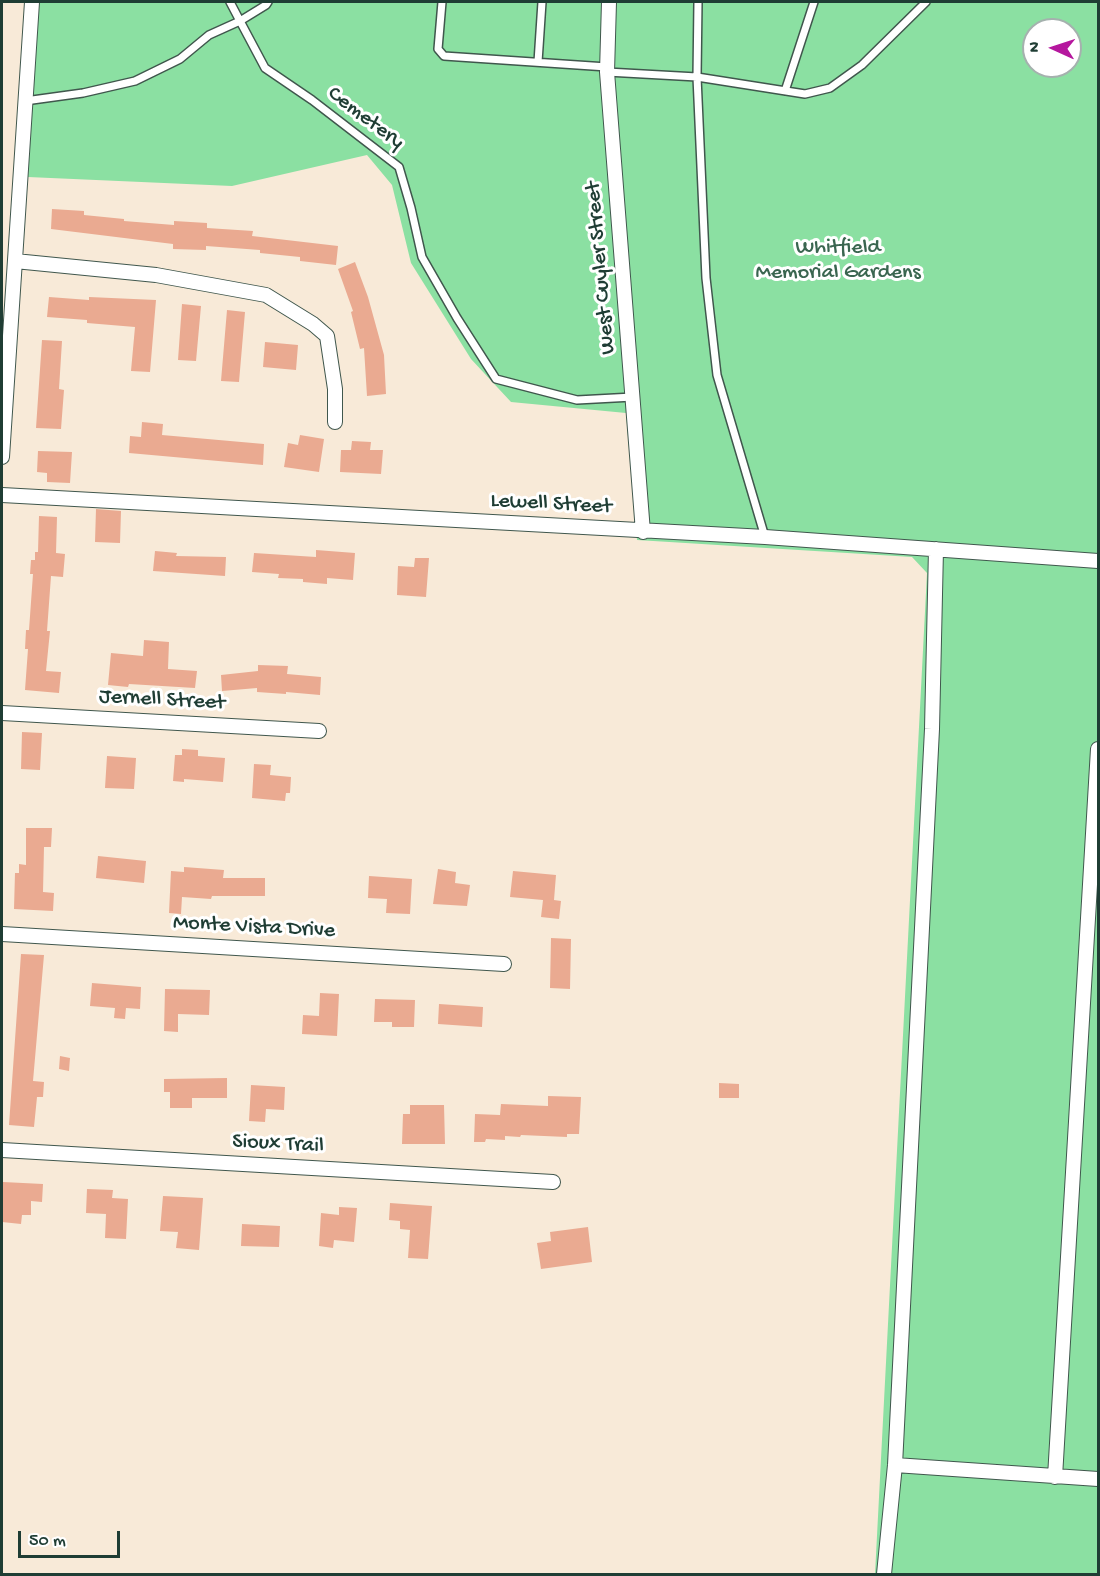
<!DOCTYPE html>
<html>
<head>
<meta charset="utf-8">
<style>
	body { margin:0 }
	#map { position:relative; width:1100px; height:1576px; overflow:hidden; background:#f8ead8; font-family:"Gochi Hand",sans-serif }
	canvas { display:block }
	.frame { position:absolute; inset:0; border:3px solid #1f3d34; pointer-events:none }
	.north { position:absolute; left:1022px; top:18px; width:60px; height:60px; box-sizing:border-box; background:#fff; border:2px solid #a5b1ae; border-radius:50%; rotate:273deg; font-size:16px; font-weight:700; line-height:24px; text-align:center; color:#1f3d34 }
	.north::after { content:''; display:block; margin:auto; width:21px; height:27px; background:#b5179e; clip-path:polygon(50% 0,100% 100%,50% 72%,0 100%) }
	.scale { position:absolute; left:18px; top:1531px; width:102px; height:27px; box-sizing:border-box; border:3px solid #1f3d34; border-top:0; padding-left:8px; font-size:18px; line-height:21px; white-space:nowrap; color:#1f3d34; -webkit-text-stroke:4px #fff; paint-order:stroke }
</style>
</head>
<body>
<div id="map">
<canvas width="1100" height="1576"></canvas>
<div class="frame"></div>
<div class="north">N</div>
<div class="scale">50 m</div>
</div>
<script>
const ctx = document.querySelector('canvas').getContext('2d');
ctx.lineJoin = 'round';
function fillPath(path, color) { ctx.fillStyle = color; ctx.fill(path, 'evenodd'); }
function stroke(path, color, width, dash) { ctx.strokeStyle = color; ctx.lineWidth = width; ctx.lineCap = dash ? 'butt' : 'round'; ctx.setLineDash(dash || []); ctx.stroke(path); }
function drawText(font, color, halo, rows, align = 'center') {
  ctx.font = font + ' "Gochi Hand",sans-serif'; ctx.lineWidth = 6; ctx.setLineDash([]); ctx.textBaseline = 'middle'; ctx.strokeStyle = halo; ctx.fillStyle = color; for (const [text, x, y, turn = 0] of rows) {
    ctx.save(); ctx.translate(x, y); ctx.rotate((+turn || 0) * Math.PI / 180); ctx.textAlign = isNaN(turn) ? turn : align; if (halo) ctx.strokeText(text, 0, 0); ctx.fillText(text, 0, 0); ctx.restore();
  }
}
const green = new Path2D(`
	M38 2H1098V1574H875L927 573 912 557 637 540 626 413 511 402 471 359 411 263 392 185 367 155 232 186 28 177ZM1034 30H1070V66H1034Z`);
const building = new Path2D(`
	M52 209 84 211V215L124 219V221L174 225V221L207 223V228L253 231 252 236 338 246 336 265 300 261V257L260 253V250L206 246V250L173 249V244L51 229Z
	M355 262 368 297 384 355 386 394 367 396 364 348 360 349 351 312 353 311 338 269Z
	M49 297 89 300V297L156 300 150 372 131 371 135 327 87 323V320L47 317Z
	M182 304 201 306 196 361 178 360Z
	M227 310 245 312 239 382 221 381Z
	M42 340 62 341 59 389 64 390 61 429 36 428Z
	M265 342 298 345 296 370 263 367Z
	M142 422 163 424 162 435 264 444 263 465 129 453 130 436 141 437Z
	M300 435 324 439 319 472 284 467 288 443 298 445Z
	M352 441 371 442 370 450H383L381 474 340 472 341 450H351Z
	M38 451 72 452 70 483 47 482V473L37 472Z
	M96 509 121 511 120 543 95 542Z
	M39 516 57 517 56 553 65 554 63 577 51 576 47 631H50L46 671 61 672 59 693 25 690 28 649H25L26 630H29L33 574H30L31 560H35V552H38Z
	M316 550 355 553 353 580 327 578V584L303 582V579L278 578 279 574 252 572 254 553 316 557Z
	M155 551 177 553 176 556 226 557 225 576 153 571Z
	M415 558H429L426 597 397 595 398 566 414 567Z
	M144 640 169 642 168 669 197 671 195 688 129 684 128 687 108 685 111 653 143 656Z
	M258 665 288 666 287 674 321 677 320 695 286 692V694L257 692V688L222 691 221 675 258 671Z
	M22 732 42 733 40 770 21 769Z
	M182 749 198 750V756L225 758 223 782 184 779V782L173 781 175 755H182Z
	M107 756 136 758 134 789 105 788Z
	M254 764 271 765 270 775 291 777 290 793H286L285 801 252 798Z
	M26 828H52L51 847H44L43 892 54 893 53 911 14 909 15 873H19V864L26 865Z
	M98 856 146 861 144 883 96 878Z
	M184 867 224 870 223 878H265V896H212L211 899 182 897 181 914 169 913 171 871 184 872Z
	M438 869 456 872 455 883 470 885 467 906 433 904Z
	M513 871 556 875 554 900 561 901 559 919 541 917 543 900 510 897Z
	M369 876 412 879 410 914 386 913 387 899 368 898Z
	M551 938 571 939 570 989 550 988Z
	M21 954 44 955 33 1081 44 1082 43 1097H37L34 1127 9 1125Z
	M92 983 141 987 140 1009 126 1008 125 1019 114 1018 115 1008 90 1006Z
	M165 989 210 990 209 1015 178 1014V1032L164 1031Z
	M320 993 339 994 337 1036 302 1034 303 1015 319 1016Z
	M375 999 415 1000 414 1027H392V1022H374Z
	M439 1004 483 1007 482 1027 438 1024Z
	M60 1056 70 1058 69 1071 59 1069Z
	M227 1078V1098H192V1108H170V1092H164V1079Z
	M719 1083 739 1084V1098H719Z
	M251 1085 285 1087 284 1110 266 1109 265 1122 249 1121Z
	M548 1096 581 1097 579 1134H567V1137L521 1135 520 1137 505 1136V1140L486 1139 485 1142H474L475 1114 500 1115 501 1104 548 1106Z
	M410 1105H444L445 1144H402L403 1114H410Z
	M3 1182 43 1184 42 1202 31 1201V1215H22L21 1224 2 1222Z
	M87 1189 113 1190 112 1198 128 1199 126 1239 105 1238 106 1214 86 1213Z
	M163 1196 203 1198 199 1250 176 1248 178 1232 160 1231Z
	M390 1203 432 1206 428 1259 408 1258 410 1230 400 1229V1221L389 1220Z
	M339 1207 357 1208 354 1242 334 1240 333 1248 319 1246 321 1213 339 1215Z
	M242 1224 280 1226 279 1247 241 1246Z
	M588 1227 592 1262 541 1269 537 1243 551 1241 550 1232Z`);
const service = new Path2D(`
	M230 2 240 21 266 5 268 2
	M442 2 438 49 444 56 607 67
	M698 2 697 77 706 278 717 375 765 537
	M538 62 542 2
	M607 72 697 77 805 94 830 88 862 65 926 2
	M785 91 814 2
	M25 101 83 93 135 81 180 59 209 35 240 21 265 68 312 100 399 167 411 208 422 257 457 318 496 379 577 400 633 397`);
const minor = new Path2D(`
	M609 2 607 72 643 532
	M15 261 156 275 266 295 313 324 327 336 335 389V422
	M2 457 32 2
	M2 495 765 537 1098 561
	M2 713 319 731
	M2 934 504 964
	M2 1150 553 1182
	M895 1465 1098 1479
	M1055 1477 1098 749
	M884 1574 895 1465 932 729 936 549`);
const streetNames = [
	["Cemetery",365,119,37],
	["West Cuyler Street",602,268,-95],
	["Lewell Street",551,505,3],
	["Jernell Street",162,701,3],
	["Monte Vista Drive",254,928,3],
	["Sioux Trail",278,1145,3]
];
const parkNames = [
	["Whitfield",838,249],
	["Memorial Gardens",838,274]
];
fillPath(green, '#8be0a2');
fillPath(building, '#eaaa91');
stroke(service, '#40574d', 10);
stroke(minor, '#40574d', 16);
stroke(service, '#fff', 7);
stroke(minor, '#fff', 14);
drawText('22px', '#1f3d34', '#fff', streetNames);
drawText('22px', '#3a6650', '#fff', parkNames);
</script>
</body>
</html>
